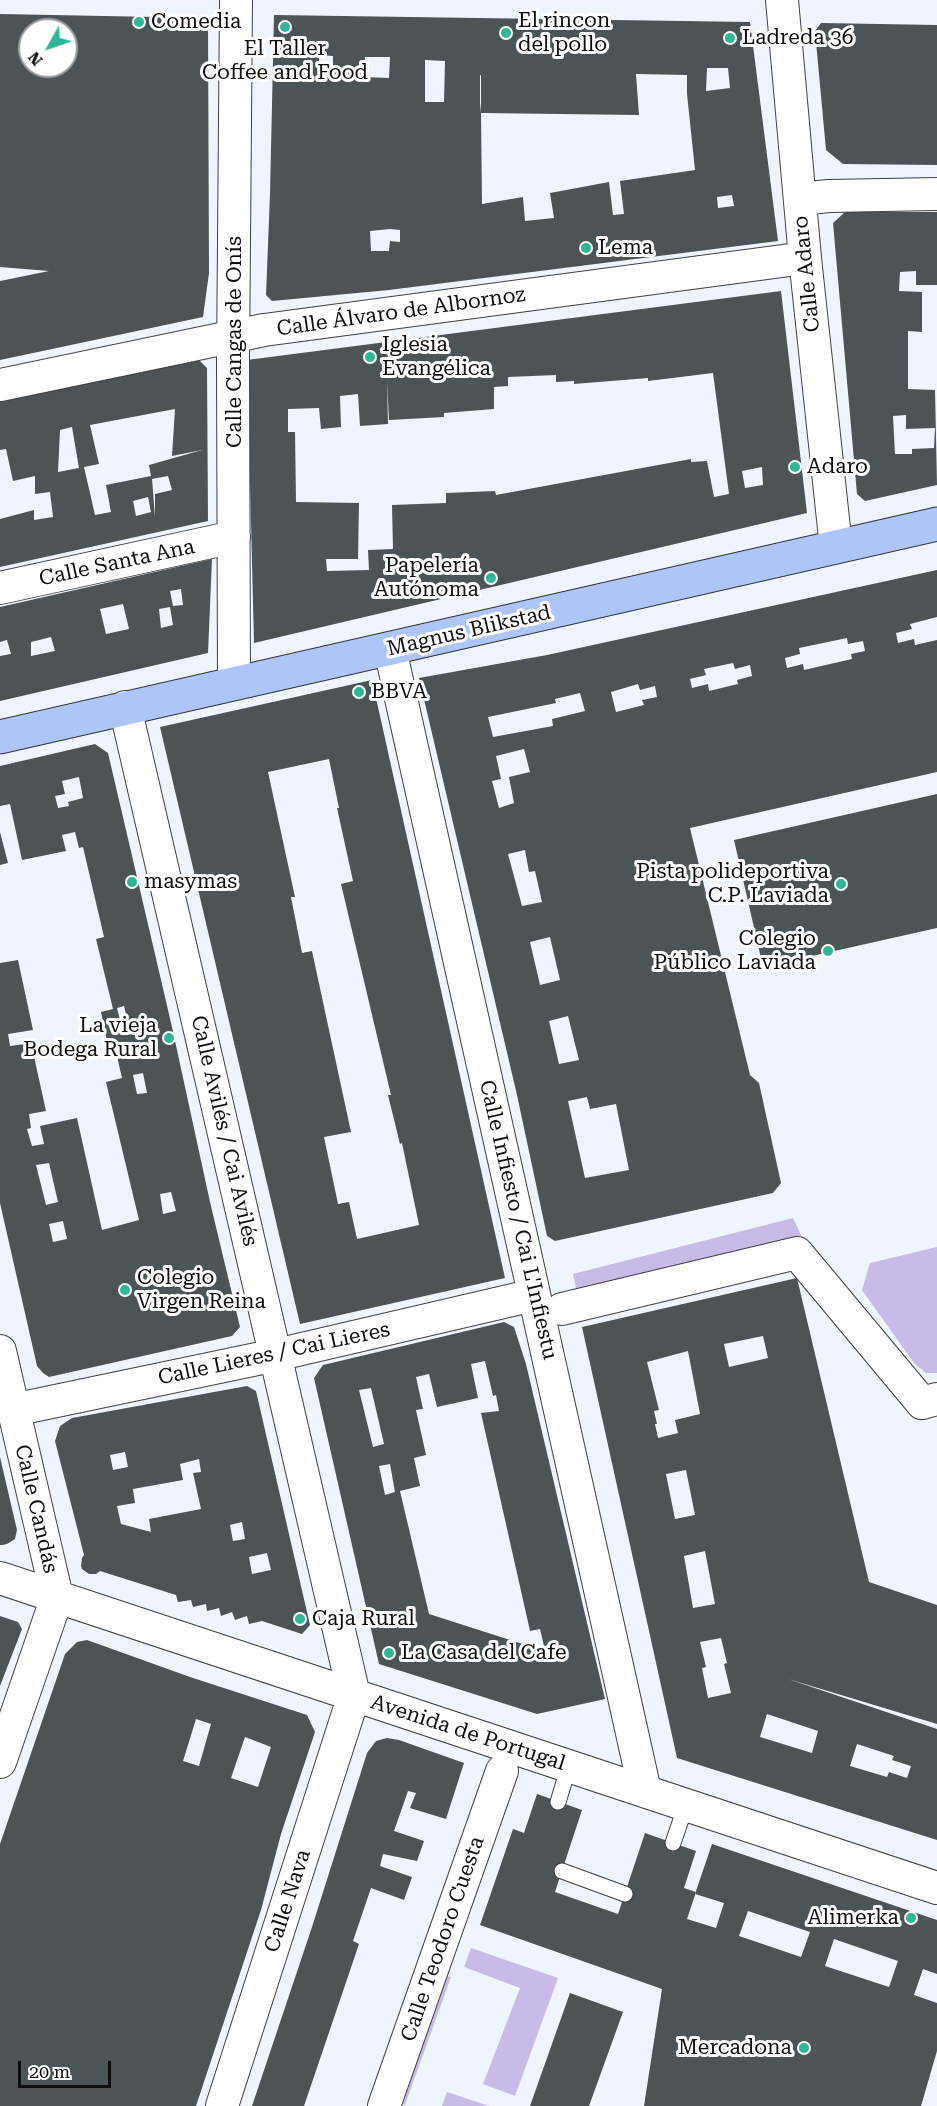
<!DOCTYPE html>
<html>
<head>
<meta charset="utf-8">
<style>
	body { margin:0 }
	#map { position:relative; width:937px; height:2106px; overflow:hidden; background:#eff5fe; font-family:"Roboto Serif",serif }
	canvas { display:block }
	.north { position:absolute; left:18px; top:18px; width:60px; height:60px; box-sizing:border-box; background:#fff; border:2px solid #9f9f9f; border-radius:50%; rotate:230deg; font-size:16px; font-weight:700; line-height:24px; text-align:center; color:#0e0e0e }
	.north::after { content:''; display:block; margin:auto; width:21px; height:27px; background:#2eb696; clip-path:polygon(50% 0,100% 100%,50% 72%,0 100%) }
	.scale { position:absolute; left:18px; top:2061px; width:93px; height:27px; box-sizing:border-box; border:3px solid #0e0e0e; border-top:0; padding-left:8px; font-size:18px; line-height:21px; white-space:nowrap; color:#0e0e0e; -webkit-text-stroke:4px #fff; paint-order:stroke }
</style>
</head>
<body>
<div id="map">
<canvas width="937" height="2106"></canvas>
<div class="north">N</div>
<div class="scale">20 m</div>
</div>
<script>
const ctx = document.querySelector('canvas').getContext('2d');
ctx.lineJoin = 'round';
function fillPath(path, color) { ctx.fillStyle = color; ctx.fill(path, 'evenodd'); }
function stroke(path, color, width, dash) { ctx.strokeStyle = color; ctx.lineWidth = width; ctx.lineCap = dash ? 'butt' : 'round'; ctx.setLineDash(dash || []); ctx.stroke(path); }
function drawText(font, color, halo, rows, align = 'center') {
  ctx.font = font + ' "Roboto Serif",serif'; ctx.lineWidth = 6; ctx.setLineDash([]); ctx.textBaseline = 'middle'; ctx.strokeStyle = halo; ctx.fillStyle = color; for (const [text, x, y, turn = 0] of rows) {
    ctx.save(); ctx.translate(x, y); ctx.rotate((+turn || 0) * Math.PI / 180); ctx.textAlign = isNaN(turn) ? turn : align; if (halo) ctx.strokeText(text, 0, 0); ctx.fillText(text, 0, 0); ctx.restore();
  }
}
const green = new Path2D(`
	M793 1218 802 1237 577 1293 573 1274Z
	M937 1247V1373H926L914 1363 862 1290 870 1263Z
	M471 1948 558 1978 515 2096 483 2084 520 1988 464 1967Z
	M427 1971 451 1977 405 2105 383 2099Z
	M447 2092 489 2106H442Z`);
const building = new Path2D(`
	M0 14 208 18 209 273 203 317 0 360V281L49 271 0 267ZM30 30H66V66H30Z
	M274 15 750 22 778 241 389 290 272 301 266 295 270 194ZM319 55 333 56V77L319 76ZM365 57H390L389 78 364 77ZM425 60 445 61 444 102H425ZM707 68H728L730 88 706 91ZM636 74 687 75V94L695 170 620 181 624 214 613 215 609 182 550 193 554 218 525 221 523 197 482 204 481 113 639 115ZM480 75H481V113L480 103ZM732 195 734 206 718 208 717 197ZM390 229 400 230V242L390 241 389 251H371L370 231Z
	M821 23 937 25V165L843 164 826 150 815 31Z
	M845 212H937V285H916V271L900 272 899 291 922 292V332L908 331V389L935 390 937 485 865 501 857 494 833 223ZM906 415V429L935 428 934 448 912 449V454H895L893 416Z
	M781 291 807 513 254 643 247 360ZM713 373 729 494 714 497 707 461 691 462V459L496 495 495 491 446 493V503L392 505 393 549 368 550 369 570 327 571 326 559H358L359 503 296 502 295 432H288V409L319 408 321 429 341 427 340 396 358 394 360 426 388 424 387 380 389 420 444 417V413L494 409V387L508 386V377L556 375V382L574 381V384L648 378V381ZM762 467 763 485 745 488 742 471Z
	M196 357 207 368 208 521 0 567V519L34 510V520L53 517 50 492 35 494V476L13 481 6 449 0 450V399ZM175 409 172 456 202 450 149 465 151 476 106 485 111 512 95 515 84 467 99 464 90 425ZM72 427 79 468 58 472 60 430ZM168 476 172 490 155 494V517L152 479ZM148 497 151 512 136 516 133 501Z
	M212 559 208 653 0 701V656L11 654 7 640 0 642V607ZM181 589 183 605 173 606 170 591ZM123 604 129 629 106 634 100 609ZM170 607 173 625 161 628 159 609ZM51 637 55 651 31 656V642Z
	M937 570V617L910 624 912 629 896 633 898 643 914 639 915 645 937 640V772L690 828 750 1075 759 1083 781 1183 773 1193 555 1241 547 1236 517 1095 419 678 547 655ZM847 638 848 644 863 641 865 651 851 654 852 659 804 670 803 664 787 668 785 658 800 654 799 648ZM733 663 735 669 750 665 752 676 737 680 738 684 709 691 708 684 692 688 690 679 706 675 704 669ZM638 684 640 690 655 686 657 697 642 700 644 705 616 712 611 692ZM580 693 585 711 552 719 553 726 493 737 488 717 556 703 555 699ZM524 749 530 772 509 777 514 803 499 808 492 781 501 779 496 756ZM525 850 529 872 535 871 542 902 522 906 508 854ZM550 937 560 980 540 985 530 942ZM568 1016 579 1060 559 1064 549 1021ZM587 1097 590 1109 616 1104 629 1170 585 1178 568 1101Z
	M372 680 505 1278 300 1324 160 727ZM329 759 339 808H337L353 881 341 884 391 1095H388L400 1144 402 1143 419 1225 357 1239 349 1202 338 1204 324 1137 351 1132 312 951 302 953 291 897H295L268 772Z
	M95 744 108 753 172 1027 210 1202 240 1327 232 1336 49 1377 43 1373 37 1366 0 1203V963L18 960 33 1030 8 1034 10 1046 31 1043 46 1111 29 1114 31 1128 27 1129 32 1146 44 1144 40 1126 77 1118 102 1230 139 1220 106 1082 122 1078 113 1039 107 1041 101 1012 113 1009 96 939 104 937 83 847 79 848 75 832 62 835 66 851 22 860 10 804 0 806V766ZM79 777 83 798 68 802 69 806 58 808 55 796 65 794 62 781ZM124 1006 127 1018 120 1020 117 1008ZM143 1073 147 1093 137 1094 133 1075ZM49 1163 58 1202 46 1205 36 1165ZM171 1192 176 1211 163 1214 160 1194ZM63 1221 67 1239 53 1242 49 1224Z
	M937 794V928L763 967 734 840Z
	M0 832 8 863 0 865Z
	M797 1278 869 1582 937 1605V1724L788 1679 937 1729V1840L677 1758 582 1327ZM763 1336 768 1358 729 1367 724 1344ZM688 1351 700 1414 675 1420 678 1433 658 1438 655 1424H657L654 1411 659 1410 647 1362ZM686 1470 695 1515 675 1519 666 1474ZM705 1551 715 1604 693 1608 684 1556ZM721 1638 727 1663 724 1664 731 1693 708 1698 702 1668 706 1667 700 1642ZM767 1714 818 1731 812 1753 760 1737ZM857 1744 894 1756 892 1760 911 1766 907 1778 889 1772 887 1777 850 1766Z
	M504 1322 514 1327 526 1364 605 1699 537 1714 379 1664 314 1378 323 1365ZM485 1361 493 1396 496 1395 499 1411 481 1413 530 1631 540 1629 544 1646 532 1647 429 1614 400 1491 420 1486 414 1458 426 1455 416 1410 423 1409 416 1377 429 1374 437 1407 478 1398 471 1364ZM371 1388 384 1444 373 1447 359 1390ZM390 1464 395 1492 385 1495 379 1466Z
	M247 1386 256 1391 310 1625 302 1634 262 1621 249 1624 247 1616 235 1620 232 1612 221 1616 219 1608 207 1611 206 1604 193 1607 191 1600 178 1602 176 1595 100 1571 96 1574H89L82 1569 81 1566 82 1558 84 1555 55 1441 60 1426 72 1418ZM125 1452 128 1467 113 1470 110 1455ZM199 1459 201 1472 193 1473 201 1509 149 1519 151 1532 121 1524 117 1506 135 1503 133 1489 183 1480 180 1464ZM242 1522 245 1539 233 1541 230 1525ZM267 1553 271 1570 252 1574 249 1557Z
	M0 1457 17 1530 15 1539 7 1544 2 1545H0Z
	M0 1616 18 1622 22 1629 0 1686Z
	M87 1640 190 1677 307 1715 315 1732 281 1834 261 1910 196 2106H0V1844L65 1654 77 1642ZM196 1719 211 1724 199 1766 183 1761ZM245 1737 271 1747 258 1787 231 1778Z
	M387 1738 399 1740 464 1763 446 1819 410 1808 416 1793 408 1791 394 1831 424 1841 417 1861 383 1854 380 1866 412 1877 404 1900 371 1888 353 1941 359 1944 304 2106H252L312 1927 367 1753 376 1741Z
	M537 1794 582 1810 555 1892 618 1914 645 1833 696 1851 684 1888 696 1892 687 1919 716 1928 724 1903 695 1894 712 1844 937 1920V1974L923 1969 914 1995 937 2003V2051L921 2106H644L662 1989 480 1925 513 1829 524 1833ZM748 1911 810 1932 801 1957 739 1936ZM834 1939 898 1961 889 1987 825 1966Z
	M570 1993 623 2012 589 2106H530Z`);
const lane = new Path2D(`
	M558 1802 569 1766
	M673 1843 686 1805
	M562 1871 625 1894`);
const street = new Path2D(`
	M782 0 805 258 836 547
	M800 199 829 196 937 194
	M0 385 264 330 805 258
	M0 588 234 537
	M390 649 645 1791
	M234 683 233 361 236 0
	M125 707 354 1695
	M562 1309 797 1253 922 1403 937 1399
	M0 1351 57 1597 0 1762
	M13 1410 276 1355 534 1295
	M0 1578 937 1888
	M222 2106 354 1695
	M384 2106 502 1771`);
const secondary = new Path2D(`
	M0 737 937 524`);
const markers = [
	[139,22,6,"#2eb696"],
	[285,27,6,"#2eb696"],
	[506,33,6,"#2eb696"],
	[730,38,6,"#2eb696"],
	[586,248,6,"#2eb696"],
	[370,357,6,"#2eb696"],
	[795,467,6,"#2eb696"],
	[491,578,6,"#2eb696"],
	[359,692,6,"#2eb696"],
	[132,882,6,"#2eb696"],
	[841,884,6,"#2eb696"],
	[828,951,6,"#2eb696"],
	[169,1038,6,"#2eb696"],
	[125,1290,6,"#2eb696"],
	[300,1619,6,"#2eb696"],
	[389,1653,6,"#2eb696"],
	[911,1918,6,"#2eb696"],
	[804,2048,6,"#2eb696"]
];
const poiNames = [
	["El rincon",518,21],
	["del pollo",518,45],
	["Comedia",151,22],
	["Ladreda 36",742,38],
	["El Taller",285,49,"center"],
	["Coffee and Food",285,73,"center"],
	["Lema",598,248],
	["Iglesia",382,345],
	["Evangélica",382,369],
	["Adaro",807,467],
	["Papelería",479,566,"right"],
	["Autónoma",479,590,"right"],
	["BBVA",371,692],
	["Pista polideportiva",829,872,"right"],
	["C.P. Laviada",829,896,"right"],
	["masymas",144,882],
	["Colegio",816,939,"right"],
	["Público Laviada",816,963,"right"],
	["La vieja",157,1026,"right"],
	["Bodega Rural",157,1050,"right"],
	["Colegio",137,1278],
	["Virgen Reina",137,1302],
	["Caja Rural",312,1619],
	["La Casa del Cafe",401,1653],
	["Alimerka",899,1918,"right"],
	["Mercadona",792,2048,"right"]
];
const streetNames = [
	["Calle Adaro",807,274,-96],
	["Calle Álvaro de Albornoz",401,312,-8],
	["Calle Cangas de Onís",235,342,-90],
	["Calle Santa Ana",117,563,-12],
	["Magnus Blikstad",469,631,-13],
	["Calle Avilés / Cai Avilés",224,1131,77],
	["Calle Infiesto / Cai L'Infiestu",518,1220,77],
	["Calle Lieres / Cai Lieres",274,1354,-12],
	["Calle Candás",36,1509,77],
	["Avenida de Portugal",468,1733,18],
	["Calle Nava",288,1901,-72],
	["Calle Teodoro Cuesta",443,1939,-71]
];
fillPath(green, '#c8bbe7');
fillPath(building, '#4b5456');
stroke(lane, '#414141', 17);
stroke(street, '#414141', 34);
stroke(secondary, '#303030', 35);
stroke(lane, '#fff', 15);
stroke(street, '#fff', 32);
stroke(secondary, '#aec5fa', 33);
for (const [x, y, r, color] of markers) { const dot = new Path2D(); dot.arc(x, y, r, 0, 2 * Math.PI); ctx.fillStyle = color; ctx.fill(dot); stroke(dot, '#fff', 2); }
drawText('21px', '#0e0e0e', '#fff', poiNames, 'left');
drawText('21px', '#0e0e0e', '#fff', streetNames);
</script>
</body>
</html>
